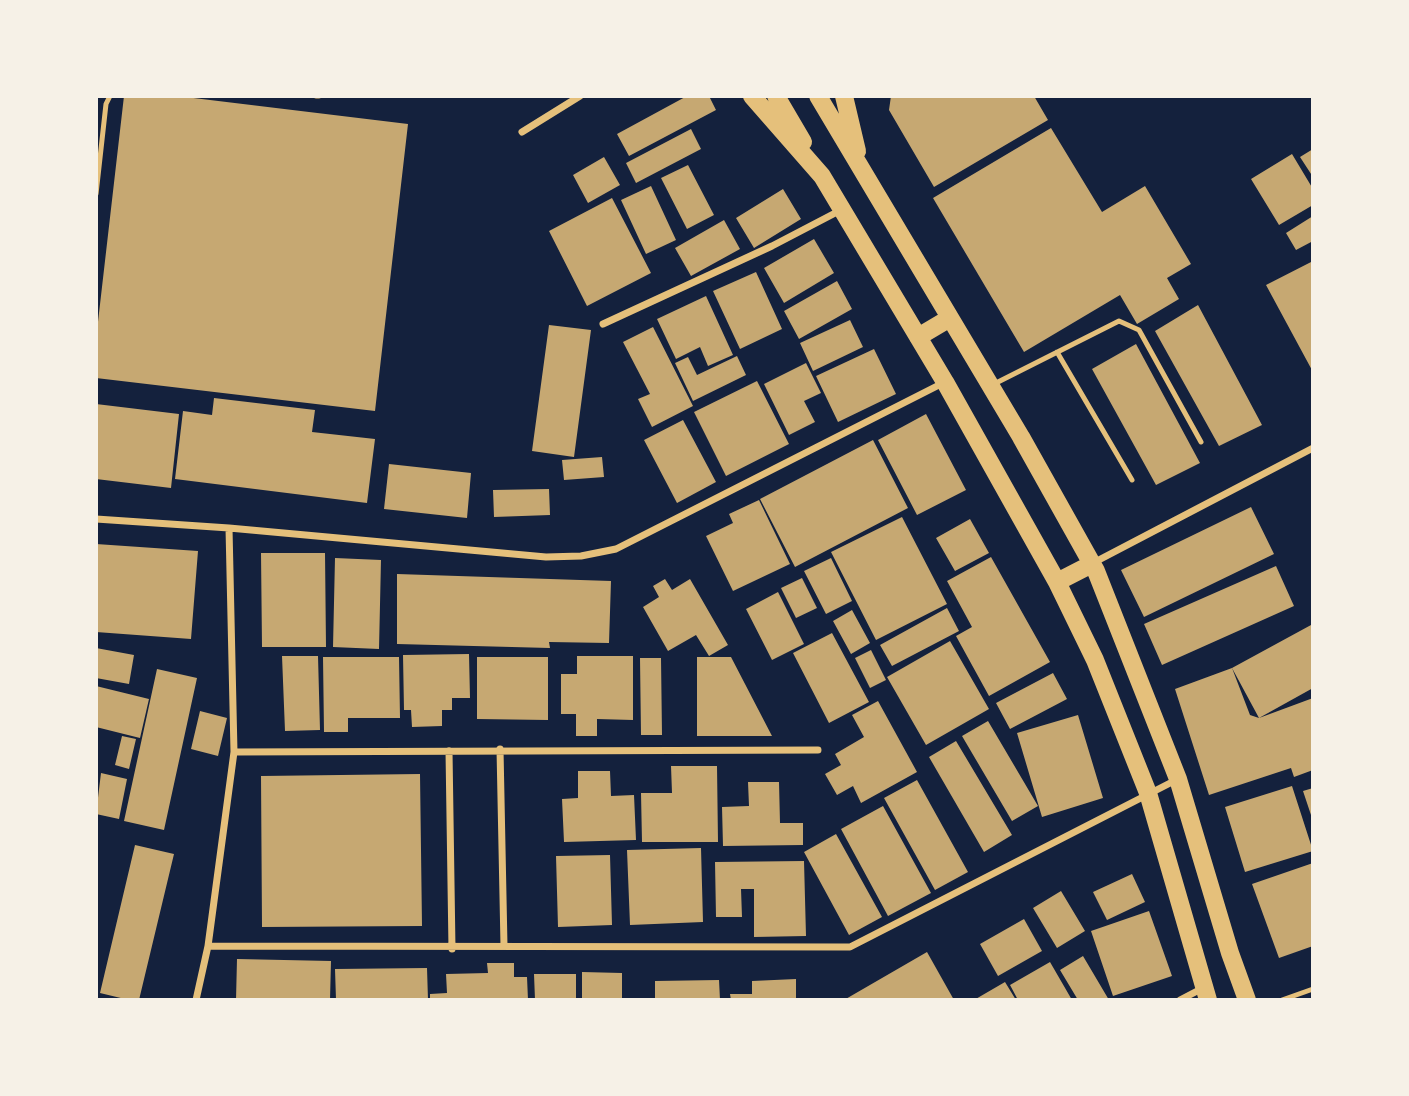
<!DOCTYPE html>
<html>
<head>
<meta charset="utf-8">
<style>
	body { margin:0 }
	#map { position:relative; width:1409px; height:1096px; overflow:hidden; background:#14213d; font-family:"Open Sans",sans-serif }
	canvas { display:block }
	.frame { position:absolute; inset:0; border:98px solid #f6f1e7; pointer-events:none }
</style>
</head>
<body>
<div id="map">
<canvas width="1409" height="1096"></canvas>
<div class="frame"></div>
</div>
<script>
const ctx = document.querySelector('canvas').getContext('2d');
ctx.lineJoin = 'round';
function fillPath(path, color) { ctx.fillStyle = color; ctx.fill(path, 'evenodd'); }
function stroke(path, color, width, dash) { ctx.strokeStyle = color; ctx.lineWidth = width; ctx.lineCap = dash ? 'butt' : 'round'; ctx.setLineDash(dash || []); ctx.stroke(path); }
const building = new Path2D(`
	M124 96H177L408 124 375 411 96 378V339Z
	M687 96H709L716 110 629 156 617 134Z
	M891 96H1034L1048 120 934 187 889 110Z
	M1051 128 1102 212 1145 186 1191 264 1167 278 1179 299 1137 324 1120 295 1024 352 933 198Z
	M691 129 701 149 636 183 626 163Z
	M1313 149V177L1300 157Z
	M1292 154 1313 189V205L1279 225 1251 179Z
	M604 157 620 185 588 203 573 175Z
	M688 165 714 215 687 229 661 178Z
	M651 186 676 240 646 254 621 200Z
	M783 189 801 219 754 248 736 218Z
	M612 198 651 273 587 306 549 231Z
	M1313 216V241L1296 250 1286 233Z
	M724 220 740 249 691 276 675 248Z
	M814 239 834 273 784 303 764 268Z
	M1313 261V372L1266 285Z
	M756 272 782 329 740 349 713 291Z
	M837 281 852 309 799 339 784 311Z
	M706 296 733 355 708 366 700 347 676 359 657 319Z
	M1198 305 1262 425 1219 446 1155 331Z
	M850 320 863 347 813 371 800 343Z
	M549 325 591 330 574 457 532 451Z
	M653 327 693 406 652 427 638 399 650 394 623 342Z
	M1136 344 1200 463 1156 485 1092 369Z
	M874 349 896 394 838 422 816 376Z
	M737 356 746 375 693 401 675 363 688 357 697 375Z
	M806 363 821 393 804 401 815 422 789 435 764 384Z
	M757 381 789 444 726 476 694 412Z
	M214 398 315 410 312 432 375 439 367 503 175 479 183 411 212 415Z
	M96 404 179 414 171 488 96 479Z
	M926 414 966 490 917 515 878 440Z
	M683 420 716 482 677 503 644 440Z
	M873 440 908 508 795 567 760 499Z
	M602 457 604 477 564 480 562 460Z
	M389 464 471 473 467 518 384 509Z
	M549 489 550 515 494 517 493 490Z
	M759 500 790 564 733 591 706 536 733 523 729 514Z
	M1251 507 1274 554 1144 617 1121 570Z
	M902 517 947 604 876 640 831 552Z
	M970 519 989 553 955 571 936 538Z
	M96 544 198 551 191 639 96 632Z
	M261 553H325L326 647H262Z
	M991 557 1050 662 989 696 956 636 972 627 947 581Z
	M335 558 381 560 379 649 333 647Z
	M831 558 852 601 826 614 804 571Z
	M1276 566 1294 606 1162 665 1144 624Z
	M397 574 611 581 609 643 549 642 550 648 397 644Z
	M802 578 817 608 796 618 781 588Z
	M665 579 672 590 690 579 728 645 709 656 696 635 668 651 643 607 659 597 653 586Z
	M778 592 804 644 772 660 746 609Z
	M947 608 959 631 892 666 880 645Z
	M852 610 870 643 851 654 833 621Z
	M1311 625 1313 688 1259 718 1313 698V770L1294 777 1291 768 1209 795 1175 689 1232 668 1250 715 1259 718 1232 668Z
	M832 633 869 702 829 723 793 653Z
	M950 641 989 709 926 745 887 677Z
	M96 648 134 655 129 684 96 678Z
	M871 650 886 680 870 688 855 658Z
	M469 654 470 698H452V710H442V726L412 727 411 710H404L403 655Z
	M282 656H318L320 730 285 731Z
	M577 656H633V720L597 719V736H576V714H561V674H577Z
	M323 657H399L400 718H348V732H324Z
	M477 657H548V720L477 719Z
	M697 657H731L772 736H697Z
	M640 658H661L662 735H641Z
	M157 669 197 678 164 830 124 821Z
	M1053 673 1067 699 1010 729 996 703Z
	M96 686 149 699 140 738 96 727Z
	M878 701 917 772 861 803 853 786 837 795 825 774 841 765 835 754 864 737 852 715Z
	M200 711 227 718 218 756 191 749Z
	M1078 715 1103 798 1042 817 1017 733Z
	M988 721 1038 806 1012 821 962 736Z
	M122 736 136 739 129 769 115 765Z
	M956 741 1012 835 984 852 929 757Z
	M671 766H717L718 842H642L641 793H672Z
	M578 771H610L611 796 634 795 636 840 564 842 562 799 578 798Z
	M101 773 127 779 119 819 96 814Z
	M420 774 422 926 262 927 261 776Z
	M917 780 968 872 935 890 884 798Z
	M748 782H779L780 823H803V845L723 846 722 807 749 806Z
	M1292 786 1313 851 1245 872 1225 807Z
	M1313 788V817L1312 818 1303 791Z
	M883 806 931 893 888 916 841 829Z
	M836 834 882 917 849 935 804 852Z
	M135 845 174 854 139 1000H129L100 993Z
	M701 848 703 922 630 925 627 850Z
	M610 855 612 925 558 927 556 856Z
	M804 861 806 936 754 937V889H741L742 917H716L715 862Z
	M1313 863V946L1279 958 1252 884Z
	M1132 874 1145 902 1107 920 1093 892Z
	M1061 891 1085 931 1057 948 1033 908Z
	M1149 911 1172 976 1113 996 1091 931Z
	M1024 919 1042 951 998 976 980 944Z
	M927 952 954 1000H844Z
	M1083 956 1109 1000H1078L1060 970Z
	M237 959 331 961 330 1000H236Z
	M1050 962 1072 1000H1018L1010 985Z
	M487 963H514V977H527L528 1000H430V994L447 993 446 974 488 973Z
	M427 968 428 1000H336L335 969Z
	M582 972 622 973V1000H582Z
	M534 974H576V1000H535Z
	M796 979V1000H731L730 994H752V981Z
	M719 980 720 1000H655V981Z
	M1005 982 1016 1000H974Z`);
const service = new Path2D(`
	M316 96H319
	M96 194 106 104 110 96
	M1057 352 1132 480
	M994 384 1119 321 1139 330 1201 442
	M1282 1000 1313 989`);
const minor = new Path2D(`
	M522 132 580 96
	M603 324 772 246 841 210
	M96 519 229 528 546 557 581 556 616 549 945 382
	M1093 563 1313 448
	M500 749 504 946
	M449 751 452 949
	M234 752 818 750
	M208 946 850 947 1178 779
	M196 1000 208 946 234 752 229 528
	M1180 1000 1203 988`);
const primary = new Path2D(`
	M752 96 822 176 945 382 1057 582 1095 660 1148 793 1208 1000
	M776 96 803 142
	M818 96 1021 437 1096 571 1178 779 1230 953 1247 1000
	M844 96 857 151
	M918 337 950 318
	M1057 582 1092 564`);
fillPath(building, '#c6a872');
stroke(service, '#e5c07b', 5);
stroke(minor, '#e5c07b', 7);
stroke(primary, '#e5c07b', 18);
</script>
</body>
</html>
